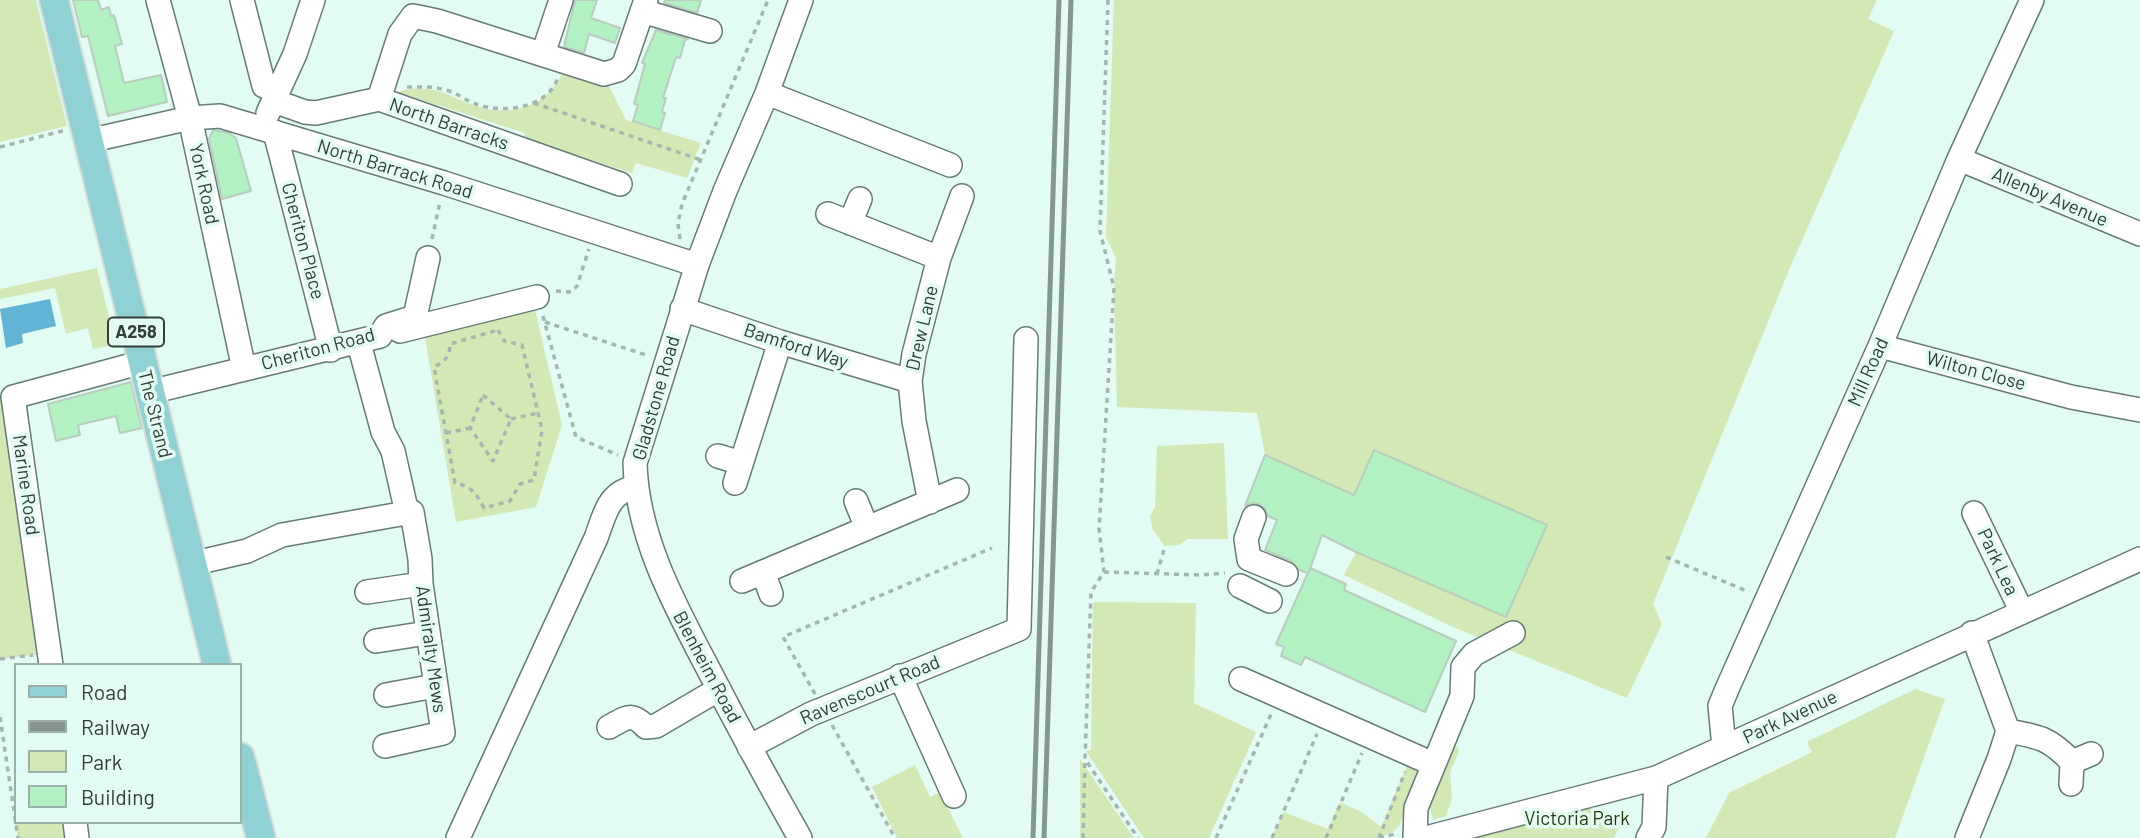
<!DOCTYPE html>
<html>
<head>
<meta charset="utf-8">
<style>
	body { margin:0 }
	#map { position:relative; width:2140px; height:838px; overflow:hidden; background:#e2fbf3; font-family:Barlow,sans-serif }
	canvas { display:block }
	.legend { position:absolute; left:14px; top:663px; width:228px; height:161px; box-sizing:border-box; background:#e2fbf3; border:2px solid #9cafa9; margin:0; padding:9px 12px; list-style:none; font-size:21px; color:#333d3a }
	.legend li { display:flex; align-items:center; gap:14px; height:35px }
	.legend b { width:35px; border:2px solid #9cafa9 }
</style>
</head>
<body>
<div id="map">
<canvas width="2140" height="838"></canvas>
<ul class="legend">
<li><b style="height:9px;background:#90d1d4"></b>Road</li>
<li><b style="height:9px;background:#859691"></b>Railway</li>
<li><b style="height:19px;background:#d2e9b5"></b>Park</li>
<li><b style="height:19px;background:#b2f1c1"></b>Building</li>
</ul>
</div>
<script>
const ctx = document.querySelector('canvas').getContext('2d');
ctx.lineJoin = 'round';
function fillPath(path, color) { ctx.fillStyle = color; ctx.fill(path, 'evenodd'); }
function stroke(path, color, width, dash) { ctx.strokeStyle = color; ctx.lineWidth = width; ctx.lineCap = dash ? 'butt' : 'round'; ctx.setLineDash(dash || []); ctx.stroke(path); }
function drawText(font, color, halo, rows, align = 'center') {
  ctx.font = font + ' Barlow,sans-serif'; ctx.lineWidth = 7; ctx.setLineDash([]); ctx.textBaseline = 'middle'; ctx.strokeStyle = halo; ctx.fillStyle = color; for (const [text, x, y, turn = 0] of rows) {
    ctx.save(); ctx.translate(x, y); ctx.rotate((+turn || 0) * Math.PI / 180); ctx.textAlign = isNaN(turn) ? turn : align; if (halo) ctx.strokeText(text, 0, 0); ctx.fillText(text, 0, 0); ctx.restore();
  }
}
const green = new Path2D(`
	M0 0H36L67 126 0 142Z
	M1114 0H1877L1868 19 1894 31 1789 270 1653 604 1662 624 1627 698 1453 627 1344 575 1356 552 1333 541 1354 495 1265 455 1257 413 1117 407 1114 288 1116 258 1106 237Z
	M562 73 609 86 626 120 701 143 687 178 636 163 632 173 524 138 525 133 406 95 402 105 389 94C401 91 414 87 427 89 446 91 461 102 479 107 512 117 548 106 562 73Z
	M97 268 115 341 109 346 93 349 88 328 66 334 55 288 0 299V289Z
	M533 301 562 425 536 507 456 522 424 331Z
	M13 397 50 653 0 659V400Z
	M1224 443 1228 539H1188L1179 545 1165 546 1153 530 1150 516 1155 507 1157 446Z
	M1093 602 1196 603 1194 703 1256 732 1209 838H1144L1086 751 1091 750Z
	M1915 689 1945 699 1895 838H1706L1729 793 1812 752 1807 742Z
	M1450 745 1458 747 1459 752 1450 772 1452 799 1446 816 1433 820 1429 803Z
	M1080 759 1134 838H1080Z
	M1409 761 1419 768 1420 776 1399 826 1393 832 1379 838H1272L1283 812 1328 829 1340 802 1363 813 1381 827Z
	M915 765 930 797 940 792 963 838H897L872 787Z
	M1579 798 1622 822 1614 838H1427Z
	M16 813V822H75L77 838H18L14 814Z`);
const water = new Path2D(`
	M50 299 56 326 22 334 23 343 6 348 0 309Z`);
const building = new Path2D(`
	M73 0H98L101 10 109 7 111 16 114 15 122 44 115 46 124 83 161 75 167 102 108 116 88 36 82 37Z
	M575 0H597L591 18 620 28 615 43 589 34 584 53 564 47Z
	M665 0H701L697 13 664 3Z
	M656 30 688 39 685 40 680 58 676 57 663 98H666L662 112 665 113 660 130 633 121 638 105 634 104 645 64 642 63Z
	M213 130 229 133 236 138 251 191 222 199 209 139Z
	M131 382 142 428 120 433 116 416 78 425 80 435 56 441 48 404Z
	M1374 450 1547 525 1506 617 1356 552 1322 535 1309 572 1310 568 1346 584 1344 590 1456 641 1425 712 1305 657 1301 665 1281 656 1284 647 1276 644 1308 573 1299 570 1291 561 1265 550 1277 520 1268 516 1265 509 1259 504 1252 503 1245 506 1265 455 1354 495Z`);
const path = new Path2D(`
	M1108 0 1100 231 1114 288 1099 529 1104 572 1091 592 1085 759 1138 838
	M407 87C420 87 433 86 446 90 457 93 465 100 476 104 502 114 548 109 558 77
	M534 103 701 160
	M0 147 66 130
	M432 239 440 202
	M680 239 678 224 682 204 768 0
	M556 291 571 292 577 286 589 249
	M543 316 576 437 618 455
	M545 322 649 356
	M498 330 504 341 522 345 542 430 534 480 520 484 510 501 484 508C476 493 471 486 455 483L434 367C445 361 450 357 450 344Z
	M483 395 511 419 493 461 470 428Z
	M511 419 538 413
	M446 433 470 428
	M1666 557 1749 592
	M1104 572 1201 575 1225 573
	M1157 574 1165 546
	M0 659 33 655
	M815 694 783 637 992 548
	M0 717 18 838
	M832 725 895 838
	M1083 838 1085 761
	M1216 838 1272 712
	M1272 838 1317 734
	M1326 838 1362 753
	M1379 838 1405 772
	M1379 838 1395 834`);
const minor = new Path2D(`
	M158 0 190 118 244 369
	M242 0 264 86 278 91
	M642 11 710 31
	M543 54 561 0
	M767 93 950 165
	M379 99 400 34 413 16 437 21 604 74 618 70 624 64 646 0
	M274 101 305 112 316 113 379 99 620 184
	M268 113 295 54 313 0
	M275 132 331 350
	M88 141 190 118 220 116 444 183 697 265
	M1959 159 2140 234
	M828 214 939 258
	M850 223 860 199
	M682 309 780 342 910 381
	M400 331 537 297
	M1880 346 2071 397 2140 410
	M361 351 383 432 393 451 407 513
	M150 392 380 336 386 326 415 317 428 258
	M718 456 741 463
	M735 483 780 342
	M856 501 867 528
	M930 502 914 421 910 381 914 354 939 258 962 196
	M1974 513 2022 612
	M1254 517 1246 539 1249 559 1286 574
	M191 564 247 551 282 535 412 512 420 559 421 584 443 733 385 746
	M763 572 771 594
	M742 581 957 490
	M1240 586 1270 601
	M367 592 421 584
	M376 641 427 633
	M51 665 13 397 143 362
	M900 676 954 796
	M1241 679 1433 764
	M386 695 435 686
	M609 727C626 718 631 711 646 727L656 726 719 689
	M2008 731C2040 737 2049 738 2072 762
	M749 747 811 714 1019 629 1026 339
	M1724 747 1720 706 1727 689 1880 346 1959 159 2032 0
	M2071 784 2072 762 2091 754
	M75 822 77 838
	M458 838 596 538C605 514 608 492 636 487
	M800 838C770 785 741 732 713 678 678 611 637 540 635 463L697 265 725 191 767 93 801 0
	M1415 838 1416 808 1462 696 1463 667 1474 654 1513 633
	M1426 838 1656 778 2140 559
	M1648 838 1654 827 1656 778
	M1967 838 1999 759 2008 731 1972 633`);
const major = new Path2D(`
	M54 0 217 665
	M240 757 261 838`);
const rail = new Path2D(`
	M1033 838 1059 0
	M1044 838 1071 0`);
const shields = [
	[136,332,56]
];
const shieldNames = [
	["A258",136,332]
];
const streetNames = [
	["North Barracks",449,124,19],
	["North Barrack Road",395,169,17],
	["York Road",204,184,78],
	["Allenby Avenue",2050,197,23],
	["Cheriton Place",303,241,75],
	["Drew Lane",922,328,-77],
	["Bamford Way",796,346,18],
	["Cheriton Road",318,349,-15],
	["Wilton Close",1976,371,15],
	["Mill Road",1868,372,-66],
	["Gladstone Road",656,398,-74],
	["The Strand",155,414,76],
	["Marine Road",26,485,82],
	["Park Lea",1998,562,65],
	["Admiralty Mews",431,649,82],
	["Blenheim Road",707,667,62],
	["Ravenscourt Road",870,690,-23],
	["Park Avenue",1790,717,-25]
];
const parkNames = [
	["Victoria Park",1577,819]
];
fillPath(green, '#d2e9b5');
fillPath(water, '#61b4d3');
fillPath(building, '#b2f1c1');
stroke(building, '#baccbd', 2);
stroke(minor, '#657b75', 26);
stroke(major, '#dadcdc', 32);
stroke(path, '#a3b6b0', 3.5, [5, 5]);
stroke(minor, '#fff', 23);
stroke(major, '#90d1d4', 28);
stroke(rail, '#859691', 5);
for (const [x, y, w] of shields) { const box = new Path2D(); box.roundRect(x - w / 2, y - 14.5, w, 29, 5); ctx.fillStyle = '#e2fbf3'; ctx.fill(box); stroke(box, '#333d3a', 2); }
drawText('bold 18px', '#333d3a', null, shieldNames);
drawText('19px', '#333d3a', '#e2fbf3', streetNames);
drawText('19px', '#273809', '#e2fbf3', parkNames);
</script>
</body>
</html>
